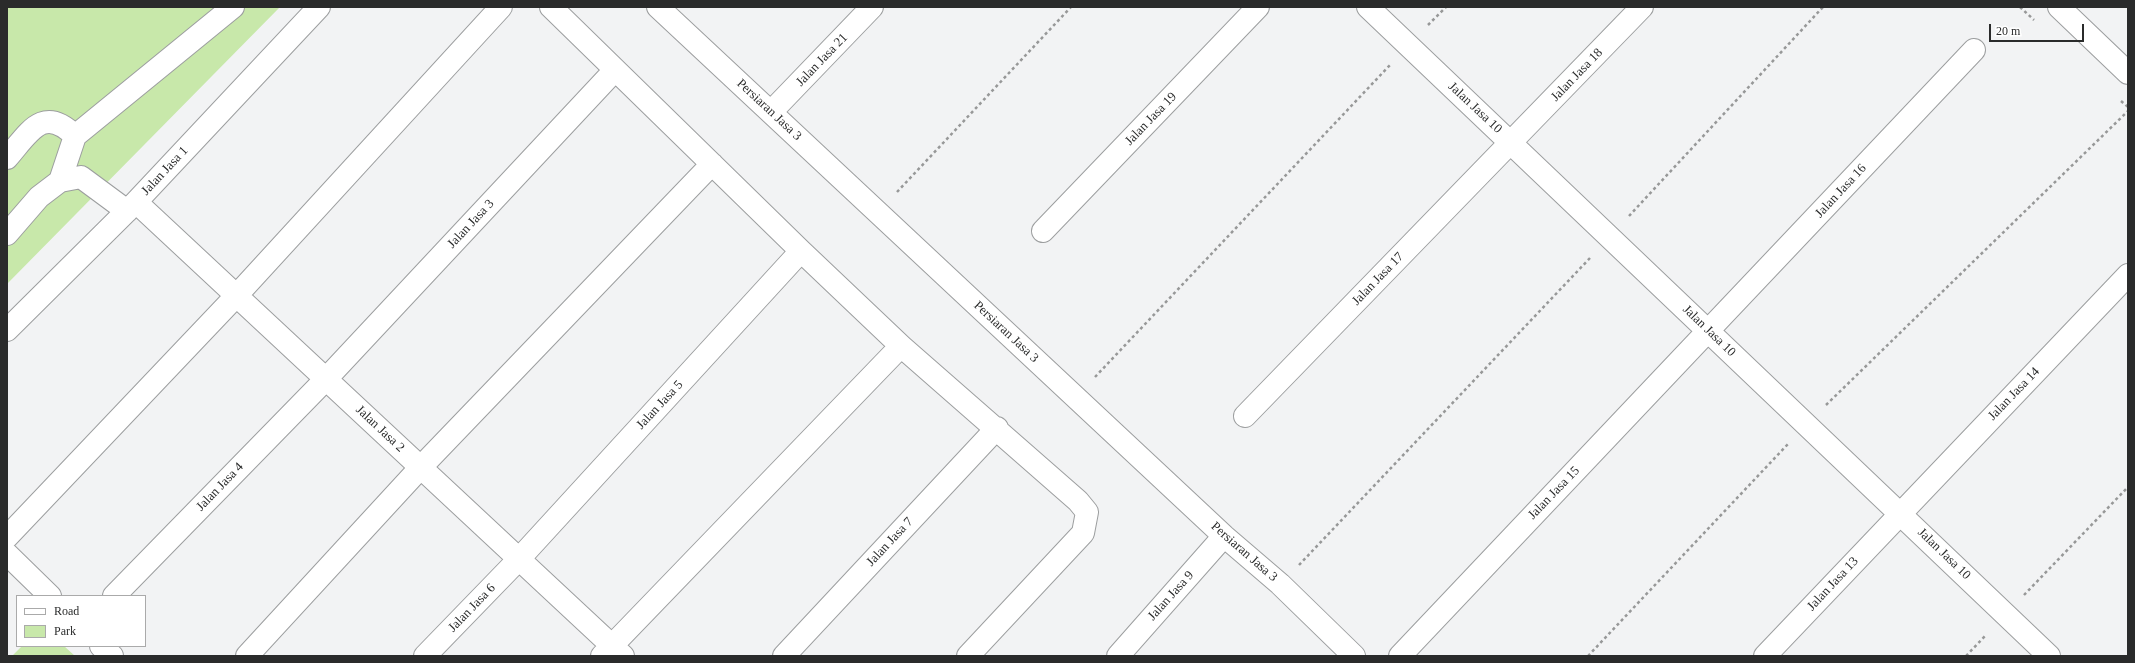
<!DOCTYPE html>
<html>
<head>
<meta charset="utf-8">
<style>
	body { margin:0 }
	#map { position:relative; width:2135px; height:663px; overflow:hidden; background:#f2f3f4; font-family:Georgia,serif }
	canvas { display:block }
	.frame { position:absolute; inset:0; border:8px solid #2a2b2b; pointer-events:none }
	.legend { position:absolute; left:16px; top:595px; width:130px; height:52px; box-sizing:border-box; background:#fff; border:1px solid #aaa; margin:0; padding:5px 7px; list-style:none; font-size:12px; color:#2a2b2b }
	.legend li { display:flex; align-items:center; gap:8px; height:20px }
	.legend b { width:20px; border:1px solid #aaa }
	.scale { position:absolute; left:1989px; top:24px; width:95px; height:18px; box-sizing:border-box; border:2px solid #2a2b2b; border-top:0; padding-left:5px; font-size:12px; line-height:14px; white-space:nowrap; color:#2a2b2b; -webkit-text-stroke:3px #fff; paint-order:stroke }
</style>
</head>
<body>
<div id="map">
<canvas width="2135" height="663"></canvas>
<div class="frame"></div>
<ul class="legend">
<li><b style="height:5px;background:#fff"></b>Road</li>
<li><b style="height:11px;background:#c8e8aa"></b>Park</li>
</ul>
<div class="scale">20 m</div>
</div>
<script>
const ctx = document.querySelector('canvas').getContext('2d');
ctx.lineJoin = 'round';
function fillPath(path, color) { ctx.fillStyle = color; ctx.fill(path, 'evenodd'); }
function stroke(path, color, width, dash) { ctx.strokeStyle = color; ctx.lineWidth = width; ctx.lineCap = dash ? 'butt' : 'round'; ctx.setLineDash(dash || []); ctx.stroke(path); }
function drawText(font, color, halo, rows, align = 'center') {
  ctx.font = font + ' Georgia,serif'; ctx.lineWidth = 4; ctx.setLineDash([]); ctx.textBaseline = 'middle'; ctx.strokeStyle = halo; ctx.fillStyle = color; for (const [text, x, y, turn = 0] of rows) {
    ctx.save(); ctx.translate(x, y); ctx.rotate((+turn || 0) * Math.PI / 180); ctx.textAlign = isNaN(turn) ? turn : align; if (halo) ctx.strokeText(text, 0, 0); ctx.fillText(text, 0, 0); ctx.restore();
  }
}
const green = new Path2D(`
	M7 7H280L7 284Z
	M22 646H64L75 656H12Z`);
const path = new Path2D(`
	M2020 7 2034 20
	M1428 25 1446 7
	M2121 101 2128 107
	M897 192 1071 7
	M1629 216 1823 7
	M1095 377 1390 65
	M1826 405 2128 111
	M1299 565 1590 258
	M2024 595 2128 487
	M1588 656 1788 444
	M1966 656 1986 635`);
const minor = new Path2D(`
	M551 7 801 251 901 346 1078 501 1087 512 1083 533 968 656
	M658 7 1224 536 1280 584 1354 656
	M1368 7 2049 656
	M2059 7 2128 73
	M771 112 872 7
	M7 158C29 133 43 104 75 136
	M60 181 75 136 233 7
	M136 202 623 656
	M1043 231 1258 7
	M7 234 39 197 60 181 81 177 127 211
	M7 330 136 202 319 7
	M1245 416 1642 7
	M7 537 237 295 501 7
	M7 554 50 596
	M114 596 326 379 615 70
	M101 646 112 656
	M247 656 421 467 712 164
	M425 656 519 559 801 251
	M602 656 901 346
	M784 656 997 428
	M1118 656 1224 536
	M1400 656 1974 50
	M1765 656 2128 275`);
const streetNames = [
	["Jalan Jasa 21",822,60,-46],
	["Jalan Jasa 18",1577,75,-46],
	["Jalan Jasa 10",1475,108,43],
	["Persiaran Jasa 3",769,110,43],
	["Jalan Jasa 19",1151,119,-46],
	["Jalan Jasa 1",165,171,-47],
	["Jalan Jasa 16",1841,191,-47],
	["Jalan Jasa 3",471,224,-47],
	["Jalan Jasa 17",1378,279,-46],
	["Jalan Jasa 10",1709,331,44],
	["Persiaran Jasa 3",1006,332,43],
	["Jalan Jasa 14",2014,394,-46],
	["Jalan Jasa 5",660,405,-47],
	["Jalan Jasa 2",380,429,43],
	["Jalan Jasa 4",220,487,-46],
	["Jalan Jasa 15",1554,493,-46],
	["Jalan Jasa 7",890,542,-47],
	["Persiaran Jasa 3",1244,552,41],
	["Jalan Jasa 10",1944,554,44],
	["Jalan Jasa 13",1833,584,-47],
	["Jalan Jasa 9",1171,596,-48],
	["Jalan Jasa 6",472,608,-46]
];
fillPath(green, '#c8e8aa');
stroke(minor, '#9c9e9f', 24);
stroke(path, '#979898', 2.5, [3, 3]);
stroke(minor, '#fff', 22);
drawText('13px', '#2a2b2b', '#fff', streetNames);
</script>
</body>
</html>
